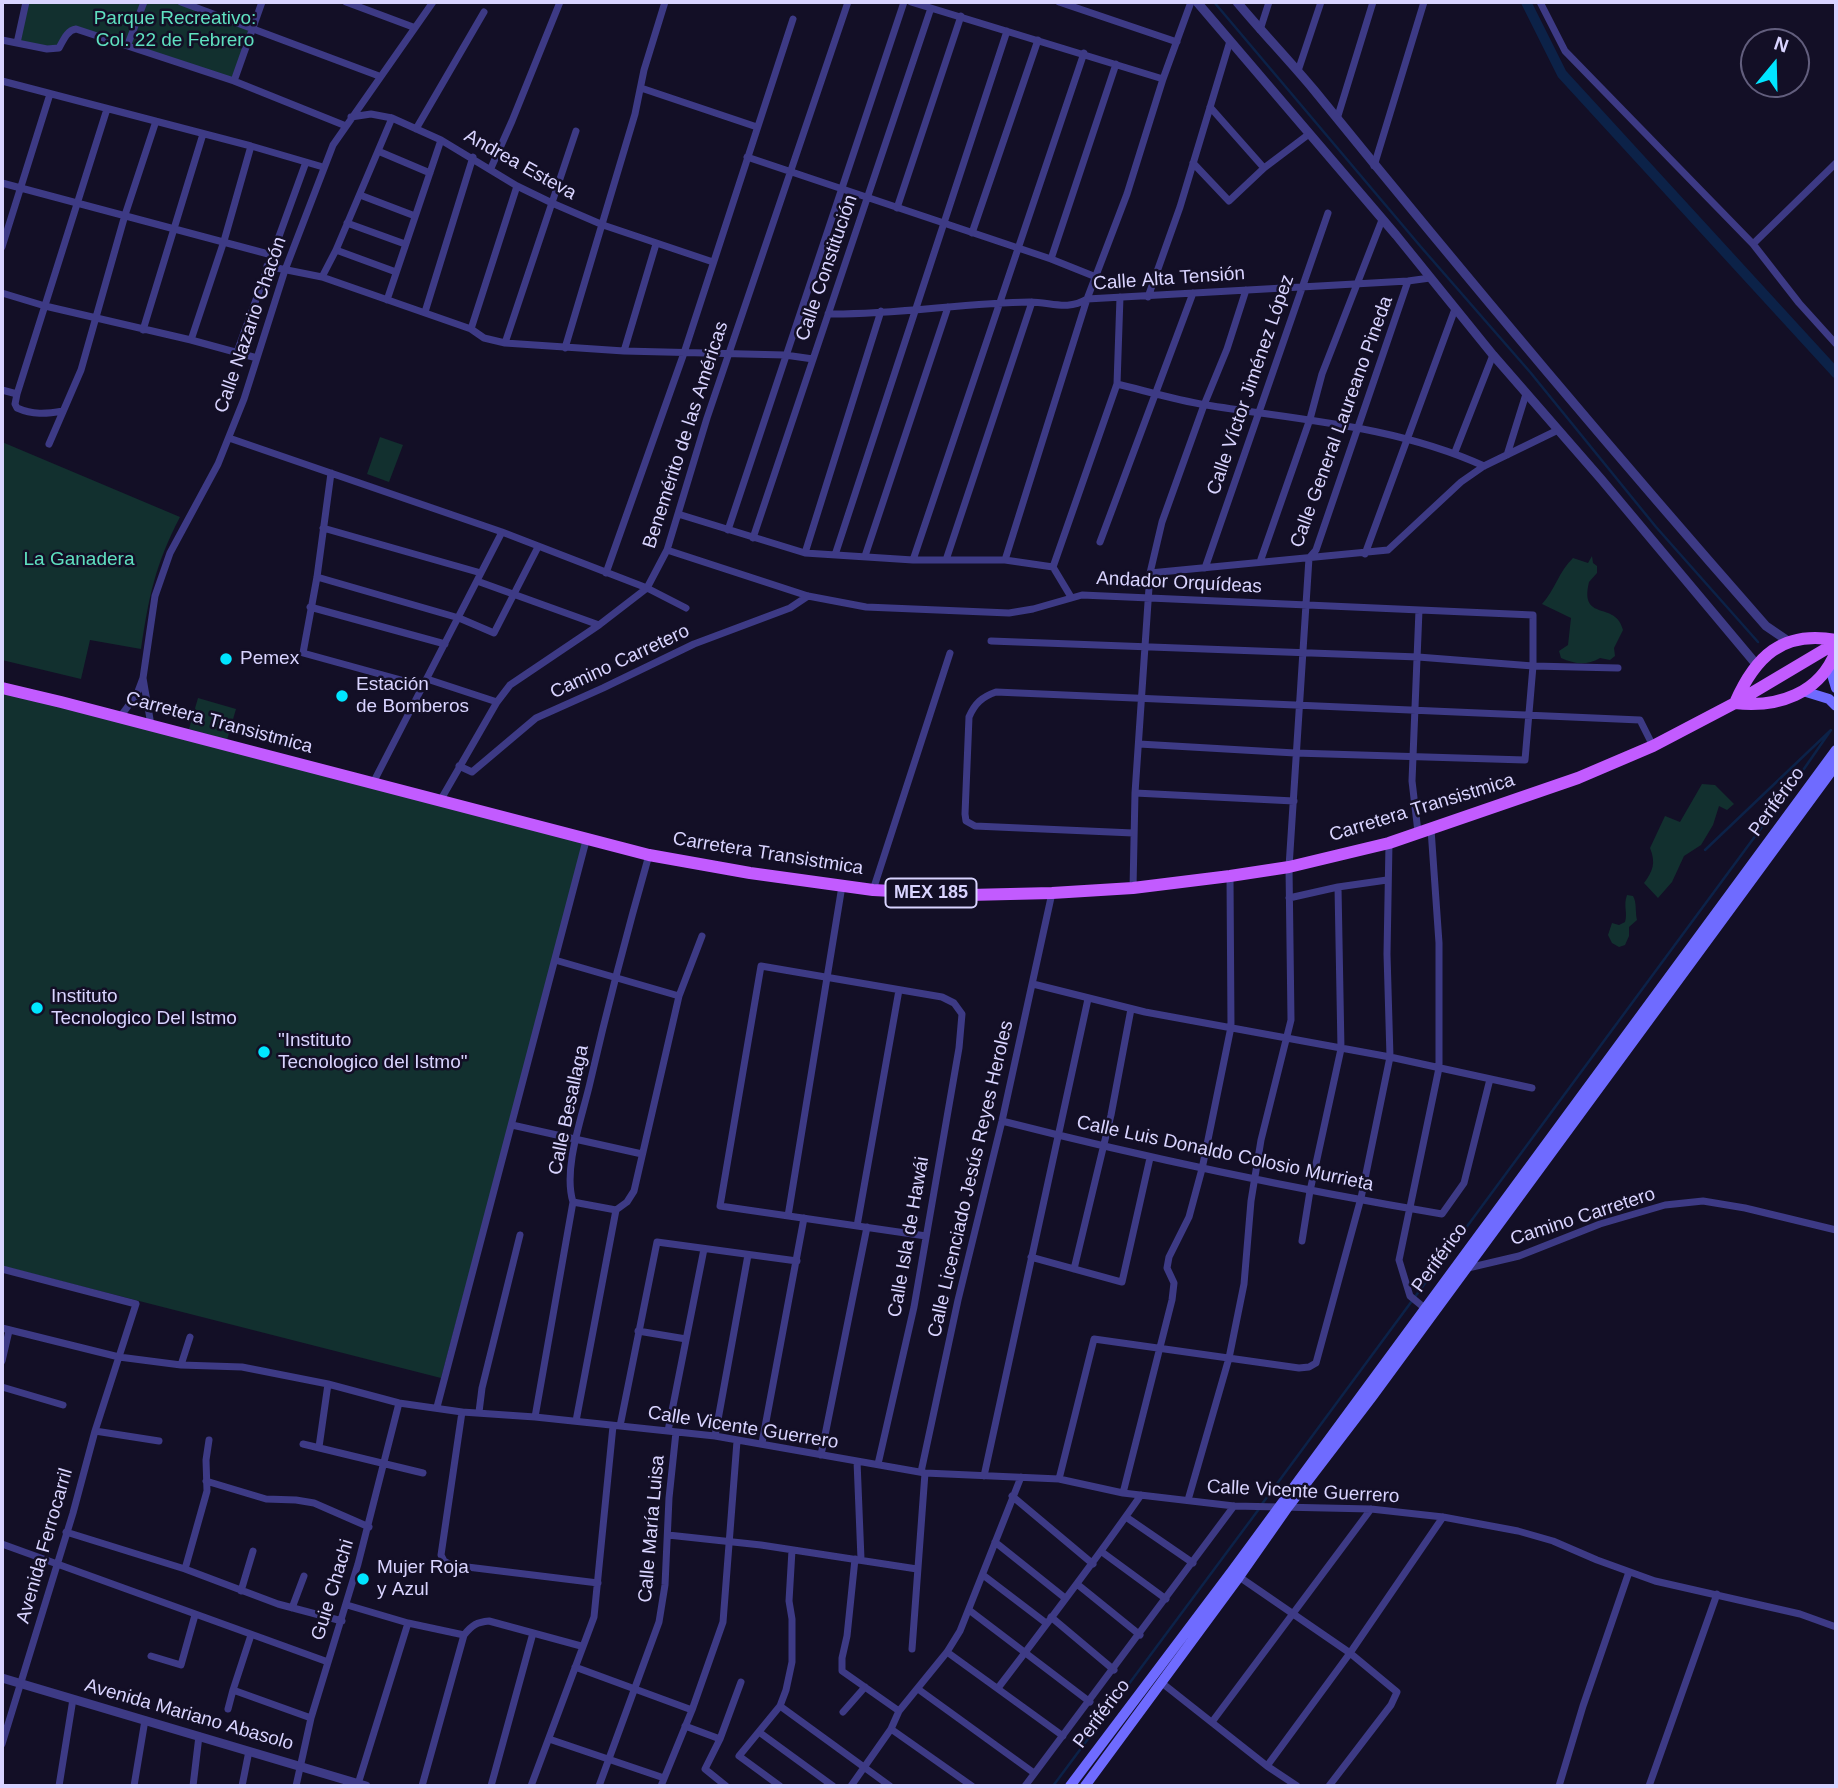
<!DOCTYPE html>
<html>
<head>
<meta charset="utf-8">
<style>
	body { margin:0 }
	#map { position:relative; width:1838px; height:1788px; overflow:hidden; background:#130f26; font-family:Arial,sans-serif }
	canvas { display:block }
	.frame { position:absolute; inset:0; border:4px solid #d9d4ff; pointer-events:none }
	.north { position:absolute; left:1740px; top:28px; width:70px; height:70px; box-sizing:border-box; background:#130f26; border:2px solid #625e7d; border-radius:50%; rotate:19deg; font-size:19px; font-weight:700; line-height:28px; text-align:center; color:#d9d4ff }
	.north::after { content:''; display:block; margin:auto; width:24px; height:32px; background:#00e5ff; clip-path:polygon(50% 0,100% 100%,50% 72%,0 100%) }
</style>
</head>
<body>
<div id="map">
<canvas width="1838" height="1788"></canvas>
<div class="frame"></div>
<div class="north">N</div>
</div>
<script>
const ctx = document.querySelector('canvas').getContext('2d');
ctx.lineJoin = 'round';
function fillPath(path, color) { ctx.fillStyle = color; ctx.fill(path, 'evenodd'); }
function stroke(path, color, width, dash) { ctx.strokeStyle = color; ctx.lineWidth = width; ctx.lineCap = dash ? 'butt' : 'round'; ctx.setLineDash(dash || []); ctx.stroke(path); }
function drawText(font, color, halo, rows, align = 'center') {
  ctx.font = font + ' Arial,sans-serif'; ctx.lineWidth = 5; ctx.setLineDash([]); ctx.textBaseline = 'middle'; ctx.strokeStyle = halo; ctx.fillStyle = color; for (const [text, x, y, turn = 0] of rows) {
    ctx.save(); ctx.translate(x, y); ctx.rotate((+turn || 0) * Math.PI / 180); ctx.textAlign = isNaN(turn) ? turn : align; if (halo) ctx.strokeText(text, 0, 0); ctx.fillText(text, 0, 0); ctx.restore();
  }
}
const green = new Path2D(`
	M26 2H179L252 29 234 81 72 29 59 48 17 43Z
	M380 437 403 445 389 482 367 474Z
	M2 442 180 517C155 565 149 596 141 649L90 640 81 679 2 660Z
	M1592 556 1593 563 1597 566V573L1589 582C1579 623 1616 600 1623 630L1614 648 1615 656 1610 660 1600 658C1586 666 1575 664 1561 658L1559 651 1568 645 1571 618 1542 604C1555 590 1559 571 1573 558L1588 563Z
	M2 690 587 837 441 1378 2 1266Z
	M198 698 236 709 227 740 189 729Z
	M1702 784 1715 785 1734 804 1727 810 1719 806 1713 825 1701 845 1684 856 1672 882 1658 898 1644 883C1653 871 1656 863 1650 848L1665 816 1680 822Z
	M1627 895 1633 896C1637 903 1635 912 1637 920L1629 927V936L1625 945 1619 947 1612 943 1608 935 1612 923 1619 925 1625 922C1628 913 1623 906 1627 895Z`);
const stream = new Path2D(`
	M1214 2 1421 247 1530 372 1656 527 1758 642
	M1262 1504 1790 789 1831 730 1705 850
	M1053 1786 1259 1509`);
const canal = new Path2D(`
	M1526 2 1562 74 1836 373`);
const minor = new Path2D(`
	M181 2 379 76
	M346 2 413 27
	M911 2 1163 79
	M1059 2 1177 42
	M1540 2 1565 51 1753 244 1799 303 1836 344
	M1260 30 1269 2
	M2 40 47 49 59 48C63 41 67 30 76 29L234 81 346 126
	M17 43 26 2
	M128 44 144 2
	M1298 71 1321 2
	M2 81 251 146 323 167
	M234 81 262 2
	M641 88 757 127
	M1210 107 1264 168
	M351 117 371 114 392 118 441 140 517 186 552 203 603 225 713 262
	M1337 119 1373 2
	M416 129 484 12
	M378 151 430 173
	M747 157 1051 259 1096 277
	M1193 163 1229 201 1264 168 1309 134
	M1374 166 1424 2
	M491 168 512 121 560 2
	M2 183 272 255
	M360 195 415 216
	M897 208 961 16
	M347 223 405 244
	M972 233 1038 40
	M1753 244 1836 163
	M2 247 50 94
	M336 250 396 272
	M1051 259 1116 64
	M267 266 322 277 471 329 484 338 505 343 624 351 785 355 813 359
	M322 277 336 250 392 118
	M2 293 45 306 191 340 257 358
	M1148 297 1180 207 1230 41
	M387 300 441 140
	M425 312 473 157
	M828 314C895 315 962 303 1030 302 1051 302 1067 311 1087 299L1408 281 1430 278
	M471 329 517 186
	M143 330 203 134
	M191 340 224 241 251 146
	M505 343 576 131
	M565 348 635 114 644 70 665 2
	M624 351 656 244
	M237 352 306 162
	M1117 384C1146 391 1176 400 1206 405 1301 420 1396 426 1484 466
	M2 390 17 394 107 109
	M17 394 15 404 17 408C33 415 46 414 63 411
	M229 438 502 532 647 588 686 608
	M49 444 81 370 125 215 156 121
	M1455 452 1493 355
	M1507 455 1526 394
	M331 473 317 577 303 653 423 686
	M678 514 805 553 913 560H1005L1053 567 1071 597
	M323 528 481 573
	M728 530 904 2
	M753 538 931 8
	M1100 542 1193 293
	M667 550 808 596 866 607 1009 613 1033 609 1082 595 1533 615V666L1525 760 1295 753 1139 744
	M805 553 881 311
	M1365 554 1455 309
	M835 555 1007 31
	M865 556 948 307
	M913 560 1084 53
	M946 560 1032 302
	M1005 560 1087 299 1127 194 1163 79 1191 2
	M1260 562 1310 419 1322 374 1382 220
	M1053 567 1117 384 1120 297
	M1205 568 1328 213
	M606 573 684 353 793 19
	M1150 573 1388 550 1461 482 1484 466 1558 430
	M317 577 459 618 494 633 538 547
	M477 581 599 625
	M310 607 445 644
	M991 641 1418 657 1533 666 1618 668
	M143 678 151 725
	M427 679 497 702
	M120 717 137 694 143 678 155 596 170 553 218 464 244 399 285 270 333 145 433 2
	M459 766 472 772 536 718 603 688 694 644 790 608 808 596
	M373 783 502 532
	M1135 793 1294 801
	M440 801 497 702 510 685 599 625 647 588 667 550 707 418 848 2
	M1418 832 1412 781 1419 610
	M1133 833 975 826 966 821 965 814 969 717C975 703 982 697 996 692L1640 720 1653 746
	M1133 888 1135 793 1150 573 1162 522 1204 405 1227 349 1246 290
	M873 890 950 653
	M1289 898 1338 887 1387 880
	M555 960 679 996
	M1033 984 1145 1012 1390 1057 1532 1088
	M1002 1121C1147 1158 1294 1189 1442 1214L1464 1183 1490 1079
	M512 1125 642 1154
	M573 1202 616 1210 627 1202 634 1191 679 996 702 936
	M788 1216 842 886
	M857 1226 899 990
	M1302 1241 1310 1191 1341 1049 1338 887
	M1031 1257 1122 1282 1150 1158
	M1468 1268 1519 1256 1600 1224 1665 1205 1703 1201 1745 1208 1836 1230
	M2 1269 136 1304 95 1431 73 1513 2 1744
	M1074 1269 1111 1115 1131 1009
	M1427 1310 1410 1296 1399 1260 1439 1068V943L1431 829
	M2 1328 119 1357 181 1365 242 1367 328 1384 399 1403 462 1412 535 1417 715 1436 925 1473 1059 1479 1123 1493 1234 1506 1371 1509 1443 1517 1518 1531 1553 1541 1597 1560 1655 1581 1800 1614 1836 1627
	M638 1331 686 1339
	M2 1361 9 1331
	M181 1365 190 1337
	M2 1387 63 1405
	M437 1407 587 837
	M462 1412 441 1555 444 1561 451 1565 598 1583
	M479 1412 482 1388 520 1235
	M535 1417 573 1202C563 1170 581 1120 589 1087 607 1009 627 932 649 855
	M576 1421 616 1210
	M620 1426 657 1242 797 1261
	M95 1431 159 1441
	M668 1431 704 1249
	M715 1436 748 1255
	M762 1443 804 1218
	M303 1444 423 1473
	M319 1447 328 1384
	M821 1455 867 1227
	M857 1461 861 1559
	M878 1464 914 1307 959 1048 962 1014 954 1003 942 997 761 966 720 1206 926 1236
	M921 1472 958 1300 1002 1121 1052 893
	M984 1476 1088 999
	M1059 1479 1094 1339 1299 1368 1309 1367 1316 1363 1361 1198 1390 1057 1387 954 1389 843
	M206 1481 266 1499 296 1500 314 1503 369 1527
	M1123 1493 1172 1300 1174 1283 1167 1268 1169 1257 1189 1217 1202 1169 1231 1027 1230 876
	M1012 1496 1093 1564
	M1188 1500 1229 1358 1244 1284 1251 1201 1261 1140 1291 1020 1289 867 1309 558 1316 550 1408 281
	M1126 1517 1193 1563
	M66 1532 185 1569 278 1604 342 1621
	M668 1535 761 1545 917 1569
	M995 1542 1065 1598
	M2 1544 328 1662
	M1102 1552 1166 1599
	M855 1559 847 1636 842 1658V1671L899 1711
	M185 1569 207 1491 206 1460 209 1440
	M983 1575 1046 1623
	M1238 1576 1350 1653 1397 1692 1391 1705 1329 1786
	M1077 1584 1140 1635
	M241 1591 253 1551
	M347 1605 408 1623 464 1635
	M292 1608 304 1576
	M969 1610 1090 1702
	M1051 1617 1114 1670
	M251 1635 233 1690 311 1718
	M912 1649 925 1473
	M947 1652 1063 1736
	M151 1656 181 1665 195 1615
	M575 1667 692 1710
	M1162 1683 1267 1766 1350 1653 1443 1517
	M998 1688C1047 1624 1095 1561 1141 1495
	M918 1689 1034 1773
	M780 1706 786 1690 792 1662V1619L789 1601 792 1550
	M228 1709 233 1690
	M843 1712 865 1687
	M1212 1722 1371 1509
	M685 1726 720 1739
	M891 1729 972 1786
	M759 1732 833 1786
	M549 1739 664 1778
	M1267 1766 1297 1786
	M358 1784 408 1623
	M59 1786 73 1699
	M134 1786 145 1720
	M193 1786 199 1736
	M242 1786 249 1751
	M296 1786 311 1718 358 1564 399 1403
	M422 1786 464 1635C472 1625 477 1622 489 1621L581 1646
	M491 1786 533 1633
	M531 1786 594 1617 613 1426
	M599 1786 659 1622 665 1585 669 1498 676 1432
	M661 1786 692 1710 723 1622 737 1441
	M726 1786 705 1769 720 1739 741 1682
	M780 1786 739 1756 780 1706 890 1786
	M851 1786 891 1729 899 1711 947 1652 960 1631 1021 1477
	M1025 1786 1234 1506
	M1559 1786 1583 1706 1629 1572
	M1649 1786 1717 1594`);
const tertiary = new Path2D(`
	M1197 2 1396 235 1493 355 1601 479 1756 664
	M1237 2C1262 32 1289 60 1314 90 1461 271 1611 450 1766 626L1788 641
	M2 1678 366 1786`);
const secondary = new Path2D(`
	M1830 668 1836 688
	M1803 691 1829 699 1836 706
	M1070 1786 1232 1571 1836 750
	M1085 1786 1239 1577 1288 1507 1372 1397 1836 765`);
const primary = new Path2D(`
	M1836 640C1782 630 1755 657 1735 703 1777 708 1820 694 1836 651
	M2 688 61 702 649 855 750 873 873 890 969 895 1052 893 1133 888 1230 876 1289 867 1389 843 1578 778 1653 746 1735 703 1836 643`);
const markers = [
	[226,659,7,"#00e5ff"],
	[342,696,7,"#00e5ff"],
	[37,1008,7,"#00e5ff"],
	[264,1052,7,"#00e5ff"],
	[363,1579,7,"#00e5ff"]
];
const shields = [
	[931,893,91]
];
const shieldNames = [
	["MEX 185",931,893]
];
const parkNames = [
	["Parque Recreativo:",175,19],
	["Col. 22 de Febrero",175,41],
	["La Ganadera",79,560]
];
const streetNames = [
	["Andrea Esteva",520,165,29],
	["Calle Constitución",827,268,-71],
	["Calle Alta Tensión",1169,279,-4],
	["Calle Nazario Chacón",251,325,-71],
	["Calle Víctor Jiménez López",1251,385,-71],
	["Calle General Laureano Pineda",1342,422,-70],
	["Benemérito de las Américas",686,435,-72],
	["Andador Orquídeas",1179,583,3],
	["Camino Carretero",620,662,-25],
	["Carretera Transistmica",219,723,15],
	["Periférico",1777,802,-54],
	["Carretera Transistmica",1422,808,-17],
	["Carretera Transistmica",768,854,9],
	["Calle Besallaga",569,1110,-78],
	["Calle Luis Donaldo Colosio Murrieta",1225,1154,12],
	["Calle Licenciado Jesús Reyes Heroles",971,1179,-77],
	["Camino Carretero",1583,1217,-18],
	["Calle Isla de Hawái",909,1237,-80],
	["Periférico",1440,1258,-54],
	["Calle Vicente Guerrero",743,1428,9],
	["Calle Vicente Guerrero",1303,1492,3],
	["Calle María Luisa",652,1529,-85],
	["Avenida Ferrocarril",45,1546,-74],
	["Guie Chachi",333,1590,-73],
	["Periférico",1102,1714,-53],
	["Avenida Mariano Abasolo",189,1715,16]
];
const poiNames = [
	["Pemex",240,659],
	["Estación",356,685],
	["de Bomberos",356,707],
	["Instituto",51,997],
	["Tecnologico Del Istmo",51,1019],
	["\"Instituto",278,1041],
	["Tecnologico del Istmo\"",278,1063],
	["Mujer Roja",377,1568],
	["y Azul",377,1590]
];
fillPath(green, '#12302f');
stroke(stream, '#0c2248', 2.5);
stroke(canal, '#0c2248', 10);
stroke(minor, '#3d3a85', 7);
stroke(tertiary, '#3d3a85', 9);
stroke(secondary, '#6f6bff', 10);
stroke(primary, '#c25bff', 12);
for (const [x, y, r, color] of markers) { const dot = new Path2D(); dot.arc(x, y, r, 0, 2 * Math.PI); ctx.fillStyle = color; ctx.fill(dot); stroke(dot, '#130f26', 2.5); }
for (const [x, y, w] of shields) { const box = new Path2D(); box.roundRect(x - w / 2, y - 14.5, w, 29, 5); ctx.fillStyle = '#130f26'; ctx.fill(box); stroke(box, '#d9d4ff', 2); }
drawText('bold 18px', '#d9d4ff', null, shieldNames);
drawText('19px', '#5fe0c0', '#130f26', parkNames);
drawText('19px', '#d9d4ff', '#130f26', streetNames);
drawText('19px', '#d9d4ff', '#130f26', poiNames, 'left');
</script>
</body>
</html>
